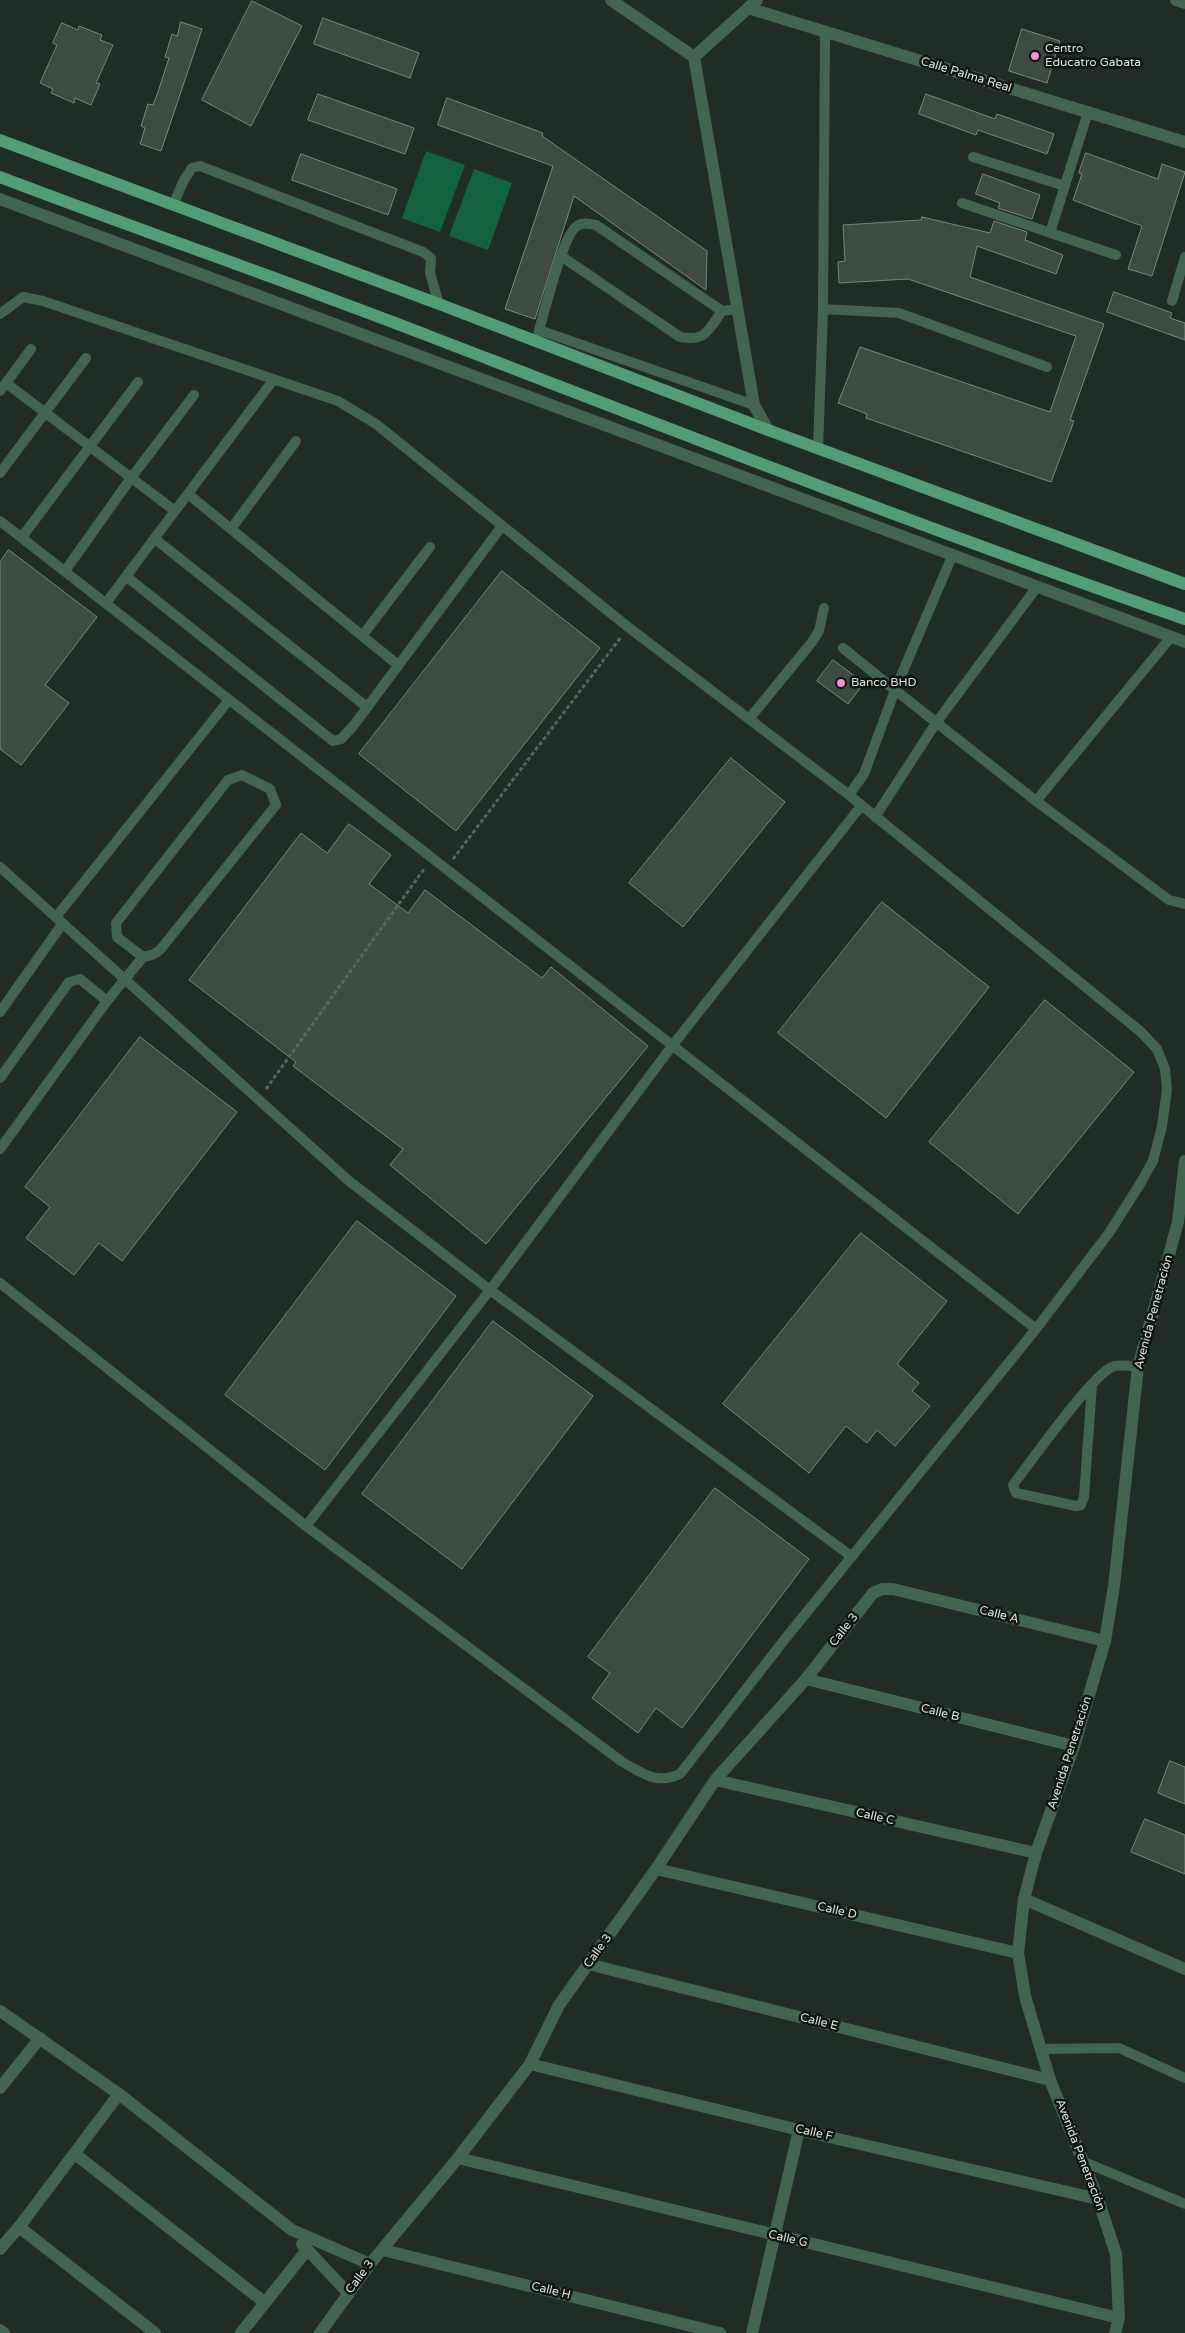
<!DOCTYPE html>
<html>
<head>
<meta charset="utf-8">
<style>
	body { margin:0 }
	canvas { display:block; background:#202d26 }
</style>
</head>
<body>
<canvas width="1185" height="2333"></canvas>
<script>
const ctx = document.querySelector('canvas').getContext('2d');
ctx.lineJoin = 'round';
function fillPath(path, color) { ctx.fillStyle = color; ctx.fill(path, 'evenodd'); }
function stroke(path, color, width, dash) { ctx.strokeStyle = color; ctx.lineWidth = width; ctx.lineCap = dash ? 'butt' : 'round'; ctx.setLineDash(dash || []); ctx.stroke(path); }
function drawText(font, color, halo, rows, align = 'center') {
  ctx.font = font + ' "Varela Round",sans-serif'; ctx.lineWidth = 5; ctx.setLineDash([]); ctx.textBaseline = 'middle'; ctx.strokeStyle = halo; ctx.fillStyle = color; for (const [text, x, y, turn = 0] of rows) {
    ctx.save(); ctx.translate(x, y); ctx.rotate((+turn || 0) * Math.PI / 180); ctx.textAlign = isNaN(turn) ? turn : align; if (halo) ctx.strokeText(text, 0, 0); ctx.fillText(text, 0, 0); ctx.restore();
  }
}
const green = new Path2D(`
	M426 151 465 165 440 232 402 218Z
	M474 169 512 183 488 250 449 236Z`);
const building = new Path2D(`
	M252 1 302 26 251 126 202 100Z
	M323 18 419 53 410 78 314 44Z
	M181 22 202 29 161 151 140 144 145 128 141 126 148 104 153 105 158 92 169 58 165 57 172 34 177 36Z
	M62 23 78 30 79 26 102 35 100 40 113 45 96 83 100 84 91 105 75 98 74 103 51 93 53 89 40 83 57 45 53 43Z
	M1022 29 1060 41 1047 83 1009 71Z
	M318 94 414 128 405 154 308 120Z
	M926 94 995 119 997 114 1054 134 1047 154 978 130 976 135 919 114Z
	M447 98 543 133 542 136 707 251 706 290 574 196 535 319 505 309 553 166 438 125Z
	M1086 153 1158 179 1162 164 1185 172 1152 276 1128 269 1142 226 1073 200 1082 174 1079 173Z
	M301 154 397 189 388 215 292 180Z
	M983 174 1040 195 1032 219 998 208 1000 203 976 194Z
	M922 217 990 233 994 221 1027 232 1025 240 1063 255 1056 274 977 246 970 277 1104 324 1070 420 1074 421 1051 482 866 418 867 414 838 403 860 347 1050 412 1076 336 908 279 839 283 838 262 845 261 843 225 921 220Z
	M1114 292 1172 313 1170 318 1185 323V340L1107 312Z
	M9 550 97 617 45 685 69 703 21 765 0 749V562Z
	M502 571 600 648 456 831 359 754Z
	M833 660 864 683 848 704 817 681Z
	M731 758 785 802 683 927 629 883Z
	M349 824 391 855 369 884 408 913 425 890 542 978 551 967 648 1046 486 1244 390 1165 403 1149 293 1066 296 1062 189 980 301 833 327 853Z
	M882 902 989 987 886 1118 778 1033Z
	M1045 1000 1134 1072 1018 1214 929 1142Z
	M140 1037 237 1112 122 1261 99 1243 74 1275 26 1238 50 1207 25 1187Z
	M357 1221 456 1296 325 1470 225 1395Z
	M861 1233 947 1301 897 1364 919 1383 912 1391 930 1406 895 1446 877 1430 867 1443 846 1426 809 1473 723 1404Z
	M493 1321 593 1396 462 1569 362 1494Z
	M715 1488 809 1559 682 1728 656 1708 638 1733 592 1698 610 1673 588 1657Z
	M1170 1761 1185 1767V1804L1158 1793Z
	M1145 1819 1185 1835V1874L1131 1852Z`);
const path = new Path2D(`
	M453 859 621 637
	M266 1089 424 869`);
const service = new Path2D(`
	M973 157 1065 186
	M962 203 1116 255
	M173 205 184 180 192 168 200 166 423 252 431 258 430 273 439 304
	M1050 233 1088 112
	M561 256 680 337C705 342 709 330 722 311
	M1172 301 1185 257
	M823 309 899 313 1047 367
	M0 314 23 297 43 301 338 401 376 424 628 627 849 795 1141 1032 1157 1049 1165 1069 1167 1089 1162 1126 1153 1161 1140 1184 1109 1233 1036 1329 785 1639 680 1774C656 1785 642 1773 621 1761L306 1526 0 1283
	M539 330 754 405
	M538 343 539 330C545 311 563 234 577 226 583 222 590 224 596 225L722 311 737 309
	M6 383 31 349
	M0 391 6 383 175 511
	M296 441 231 529 398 665
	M818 449 823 309 825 32
	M0 473 86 358
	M188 494 231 529
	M0 521 1036 1329
	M22 537 138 382
	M155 539 367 707
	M953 554 895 690 1036 801 1169 900 1185 904
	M65 571 131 478 194 395
	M127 577 333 741 341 739 354 725 502 526
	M106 603 274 379
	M362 636 430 547
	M843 648 895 690 864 774 849 795
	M749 719 812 642 819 631 824 608
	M1036 801 1171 637
	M875 817 936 723 1037 587
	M0 867 349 1181 490 1290 851 1556
	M56 917 229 700
	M0 1012 63 923
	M0 1078 69 982 80 979 107 1001 143 957 152 955 160 950 276 805 270 789 242 775 228 780 116 923 117 937 143 957
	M0 1149 107 1001
	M1092 1385 1084 1497 1081 1505 1076 1506 1016 1493 1013 1485C1029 1464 1092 1375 1112 1367 1119 1364 1130 1366 1138 1367
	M306 1526 490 1290 672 1046 861 806
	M1041 2049 1119 2048 1185 2078
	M1082 2161 1185 2204`);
const minor = new Path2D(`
	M611 0 694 57 754 405 768 430
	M1176 0 1185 3
	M748 8 1185 142
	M694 57 757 0
	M806 1679 1074 1746
	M715 1780 1036 1853
	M656 1869 1018 1953
	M1024 1899 1185 1969
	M588 1964 1050 2080
	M0 2011 119 2094 292 2230 370 2264
	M530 2064 799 2130 1098 2199
	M0 2088 40 2038
	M75 2154 264 2302
	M458 2158 1119 2318
	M19 2227 155 2333
	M302 2244 348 2293
	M0 2249 19 2227 119 2094
	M383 2250 720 2333
	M0 2330 4 2333
	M241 2333 307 2250
	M320 2333 370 2264 458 2158 530 2064 559 2005 656 1869 715 1780 806 1679 873 1593 882 1589H893L1105 1641
	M752 2333 799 2130`);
const tertiary = new Path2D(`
	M0 199 1185 642
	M1115 2333 1119 2318 1116 2254 1098 2199 1050 2080 1025 1996 1018 1953 1024 1899 1036 1853 1074 1746 1105 1641 1114 1586 1138 1367 1178 1222 1185 1161`);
const primary = new Path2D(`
	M0 140 439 304 768 430 1185 584
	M0 177C142 231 287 281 429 336 680 433 931 531 1185 619`);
const markers = [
	[1035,56,5,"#f391d6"],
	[841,683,5,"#f391d6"]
];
const poiNames = [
	["Centro",1045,49],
	["Educatro Gabata",1045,63],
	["Banco BHD",851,683]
];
const streetNames = [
	["Calle Palma Real",966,75,17],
	["Avenida Penetración",1154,1312,-75],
	["Calle A",999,1615,14],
	["Calle 3",844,1630,-52],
	["Calle B",940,1713,14],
	["Avenida Penetración",1070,1753,-72],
	["Calle C",875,1817,13],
	["Calle D",837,1911,13],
	["Calle 3",598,1951,-54],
	["Calle E",819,2022,14],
	["Calle F",814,2133,13],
	["Avenida Penetración",1080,2155,69],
	["Calle G",788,2239,13],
	["Calle 3",360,2277,-53],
	["Calle H",551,2291,14]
];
fillPath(green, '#136340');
fillPath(building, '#3d4b43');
stroke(building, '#78877e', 1);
stroke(path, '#58645e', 3, [4, 2.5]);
stroke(service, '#416551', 10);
stroke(minor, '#416551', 12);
stroke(tertiary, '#416551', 12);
stroke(primary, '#519e76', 12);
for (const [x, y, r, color] of markers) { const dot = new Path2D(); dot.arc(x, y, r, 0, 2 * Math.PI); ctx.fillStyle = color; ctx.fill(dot); stroke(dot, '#0e1411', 2); }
drawText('12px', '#dbe4de', '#0e1411', poiNames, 'left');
drawText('12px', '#dbe4de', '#0e1411', streetNames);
</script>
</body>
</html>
